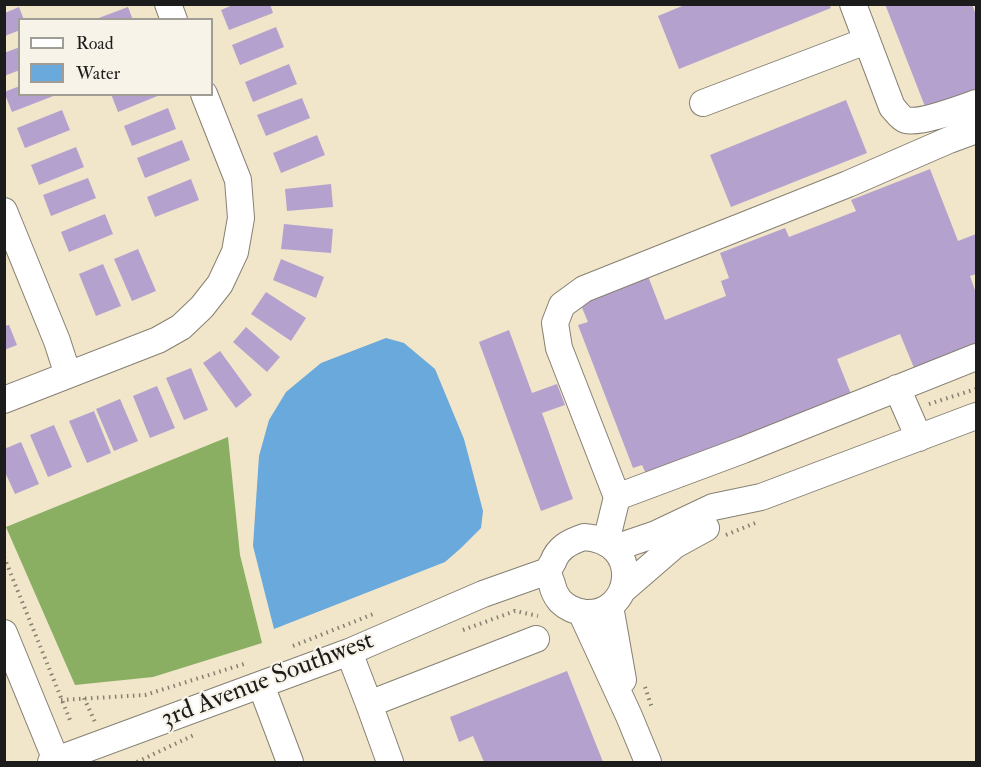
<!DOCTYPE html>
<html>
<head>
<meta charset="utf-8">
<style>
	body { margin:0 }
	#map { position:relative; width:981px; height:767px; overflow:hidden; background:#f1e5ca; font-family:"IM FELL Double Pica",serif }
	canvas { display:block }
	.frame { position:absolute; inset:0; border:6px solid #1c1c1c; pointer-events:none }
	.legend { position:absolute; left:18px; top:18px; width:195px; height:78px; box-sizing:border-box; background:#f7f3e8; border:2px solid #9f9d96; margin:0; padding:8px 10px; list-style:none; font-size:18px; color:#1c1c1c }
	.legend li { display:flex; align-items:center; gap:12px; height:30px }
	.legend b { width:30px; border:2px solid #9f9d96 }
</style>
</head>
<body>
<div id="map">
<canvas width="981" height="767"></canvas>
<div class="frame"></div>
<ul class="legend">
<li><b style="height:8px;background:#fff"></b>Road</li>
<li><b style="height:16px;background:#69a9dc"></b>Water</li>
</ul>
</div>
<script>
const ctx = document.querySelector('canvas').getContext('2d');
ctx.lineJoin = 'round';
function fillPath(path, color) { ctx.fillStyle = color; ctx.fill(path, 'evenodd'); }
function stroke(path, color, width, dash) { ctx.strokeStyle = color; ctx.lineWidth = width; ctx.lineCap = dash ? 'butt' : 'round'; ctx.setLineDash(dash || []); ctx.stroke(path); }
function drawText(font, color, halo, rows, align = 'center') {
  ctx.font = font + ' "IM FELL Double Pica",serif'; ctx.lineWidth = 4.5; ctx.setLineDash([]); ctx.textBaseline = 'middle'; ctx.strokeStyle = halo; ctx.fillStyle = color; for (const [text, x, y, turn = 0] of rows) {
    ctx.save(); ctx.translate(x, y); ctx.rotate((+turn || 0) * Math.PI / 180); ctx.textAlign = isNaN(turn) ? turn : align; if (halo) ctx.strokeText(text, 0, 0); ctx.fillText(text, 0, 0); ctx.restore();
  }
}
const forest = new Path2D(`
	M228 437 240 555 262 643 153 677 75 685 6 527Z`);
const water = new Path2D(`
	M386 338 404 343 435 369 464 439 483 511 481 528 461 548 445 562 274 629 253 546 259 456 269 420 286 392 321 363Z`);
const building = new Path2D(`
	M235 4H270L273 13 229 30 221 10Z
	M687 4H829L831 8 679 69 658 16Z
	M885 4H972L976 15V89L926 109Z
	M19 7 24 20H20V30L5 36V13Z
	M128 7 133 20H96V19Z
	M276 27 284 47 240 65 232 45Z
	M20 47V70L4 76V53Z
	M289 64 297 84 253 102 245 82Z
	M20 86V94L56 95 12 112 4 92Z
	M111 94H160V95L118 112Z
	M302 98 310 118 266 136 257 115Z
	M846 100 867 153 731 207 710 155Z
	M168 108 176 129 132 146 124 126Z
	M62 110 70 130 25 148 17 128Z
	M317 135 325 155 281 173 273 153Z
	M182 140 190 160 145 178 137 158Z
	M76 147 84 167 39 185 31 165Z
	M930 169 958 241 976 234V274L970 276 976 293V352L917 375 900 334 837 359 853 399 648 478 642 465 633 468 578 325 588 322 580 303 648 276 665 320 726 296 721 281 729 278 720 253 785 228 789 237 856 211 851 200Z
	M88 178 96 198 51 216 43 195Z
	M191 179 199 200 155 217 147 197Z
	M331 184 333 207 287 211 285 189Z
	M105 214 113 234 69 252 61 232Z
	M284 224 333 229 331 253 281 249Z
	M138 249 156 291 132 301 114 259Z
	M281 259 324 277 316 298 273 280Z
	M103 264 121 306 96 316 79 274Z
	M266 292 306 318 291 341 251 314Z
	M9 325 17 345 4 350V326Z
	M246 327 280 357 267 372 233 342Z
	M509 330 532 393 557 384 565 405 542 413 573 499 541 511 479 342Z
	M220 351 252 395 236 408 203 363Z
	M191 368 208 410 184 420 166 378Z
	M157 386 175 428 150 438 133 396Z
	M120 399 138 441 114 451 96 409Z
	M94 411 111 453 87 463 69 421Z
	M54 425 72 467 48 477 30 435Z
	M21 442 39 484 15 494 4 470V449Z
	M567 671 603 762H484L473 736 459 742 450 717Z`);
const path = new Path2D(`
	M929 404 976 389
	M726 535 755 523
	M4 557 70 720
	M463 630 515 611 538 616
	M293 646 376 613
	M645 687 652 708
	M84 698 95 722
	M61 700 145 695 247 663
	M137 762 196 734`);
const minor = new Path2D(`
	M168 4 174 20
	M853 4 892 107C896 111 900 118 906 120 920 124 962 108 976 103
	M703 103 866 41
	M4 211 57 341 68 375
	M897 388 919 438
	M4 400 158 340 181 327 202 307 220 284 235 252 241 218 238 180 204 94
	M617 497 743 450 976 357
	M584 537C644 541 633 616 585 613 576 612 566 607 560 601 556 596 553 590 552 584 551 581 548 575 549 571 549 568 551 565 553 562 558 548 569 542 584 537Z
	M606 542 617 497 559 348 555 323 562 305 584 289 848 184 949 140 976 130
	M615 548 656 534 713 507 761 497 976 416
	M623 590 675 545 706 528
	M610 606 623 680
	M581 612 629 716 648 762
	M4 633 56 760
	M349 652 369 704 536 639
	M261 685 290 762
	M369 704 390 762
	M51 762 349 652 483 594 548 571`);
const streetNames = [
	["3rd Avenue Southwest",268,681,-21]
];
fillPath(forest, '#8aaf63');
fillPath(water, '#69a9dc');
fillPath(building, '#b5a1ce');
stroke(minor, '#868073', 28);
stroke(path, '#868073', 4, [1.5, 4.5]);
stroke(minor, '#fff', 26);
drawText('26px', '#1c1c1c', '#f7f3e8', streetNames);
</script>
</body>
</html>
